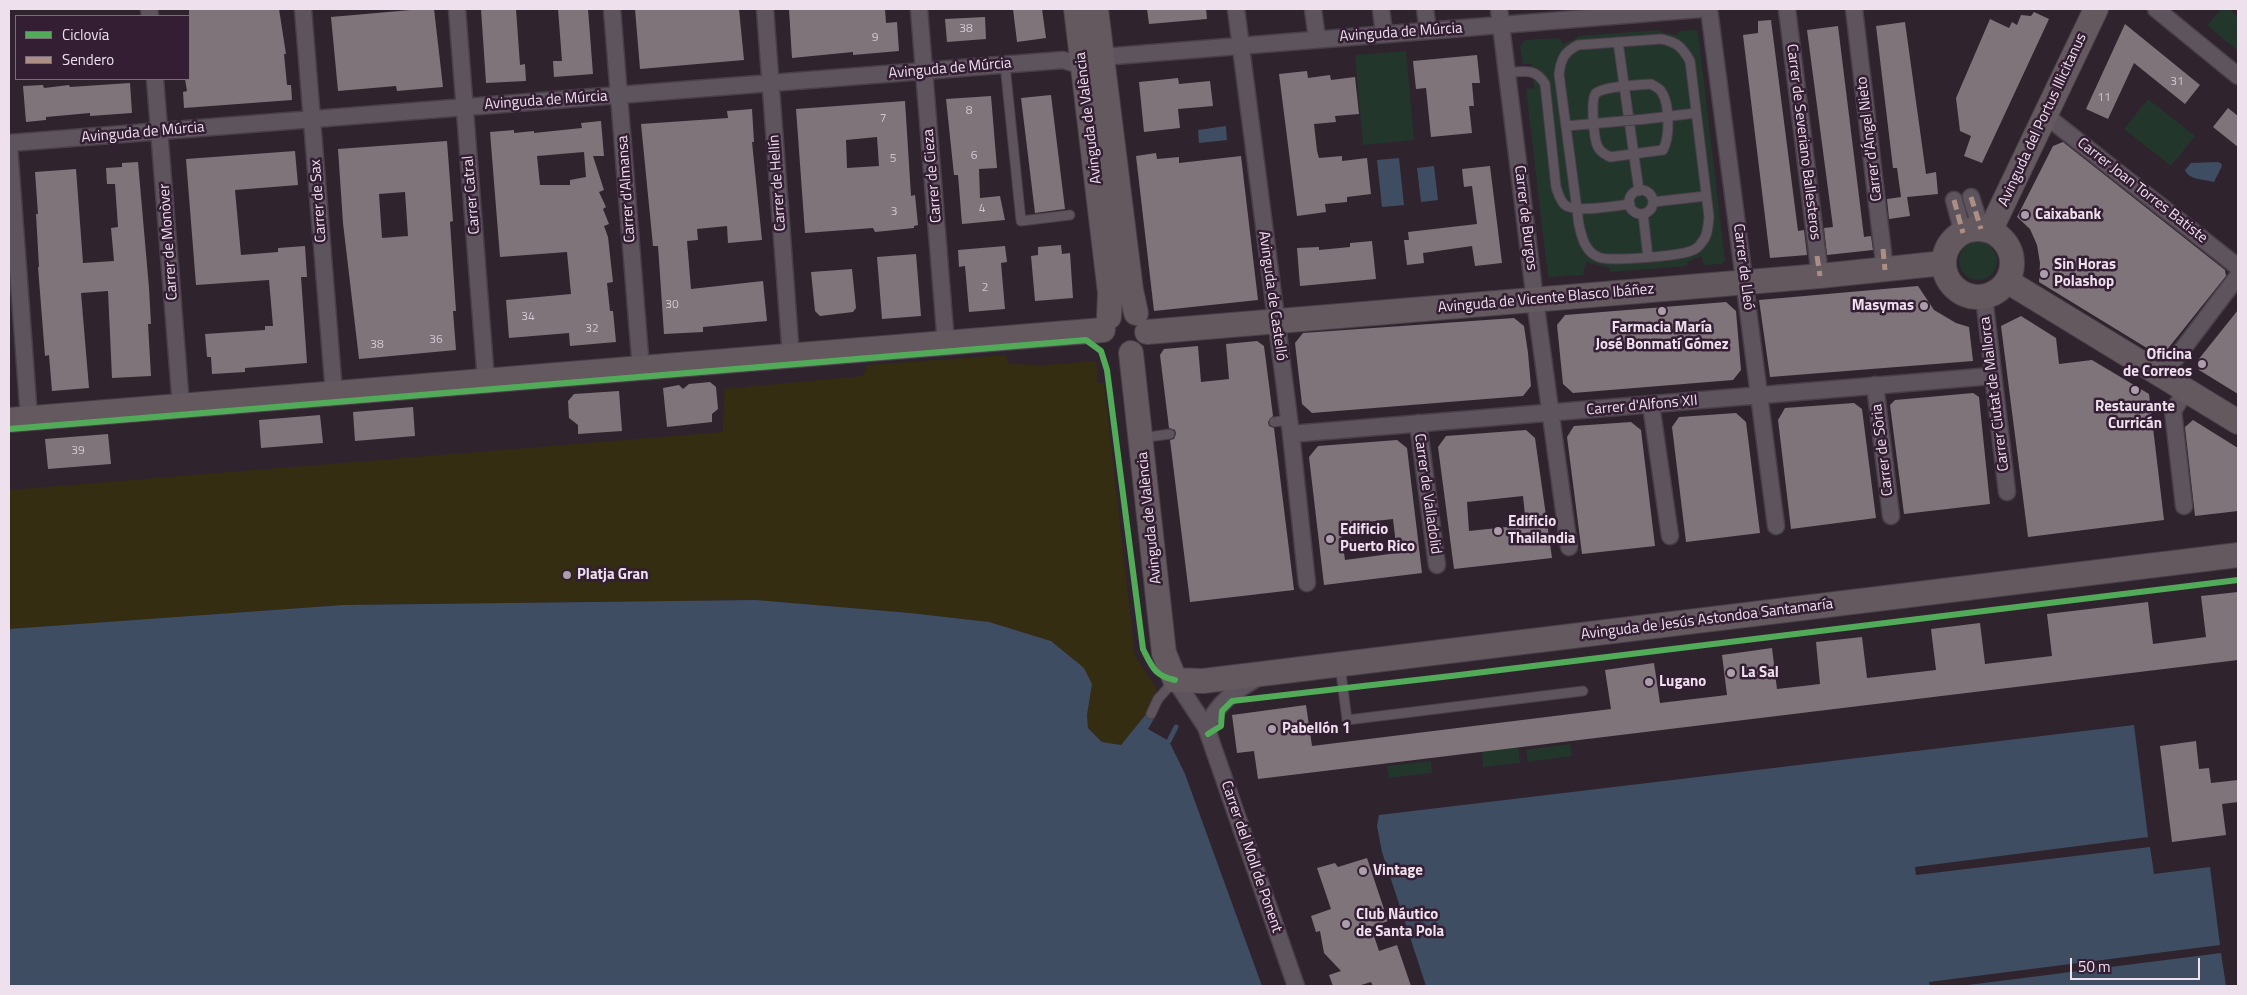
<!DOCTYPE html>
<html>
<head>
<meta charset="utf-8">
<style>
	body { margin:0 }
	#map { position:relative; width:2247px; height:995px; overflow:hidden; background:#2f232e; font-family:"Titillium Web",sans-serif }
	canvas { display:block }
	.frame { position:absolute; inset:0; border:10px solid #eee0ed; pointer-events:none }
	.legend { position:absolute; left:15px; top:15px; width:175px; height:65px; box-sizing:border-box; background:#341e33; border:1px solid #7e6c7d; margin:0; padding:6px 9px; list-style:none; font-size:15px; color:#eee0ed }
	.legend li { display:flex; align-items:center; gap:10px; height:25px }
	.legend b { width:25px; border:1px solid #7e6c7d }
	.scale { position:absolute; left:2070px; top:958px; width:130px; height:22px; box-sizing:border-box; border:2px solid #eee0ed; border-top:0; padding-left:6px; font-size:15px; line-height:18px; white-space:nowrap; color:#eee0ed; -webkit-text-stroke:4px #341e33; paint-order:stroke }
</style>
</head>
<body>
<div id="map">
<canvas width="2247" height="995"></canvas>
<div class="frame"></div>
<ul class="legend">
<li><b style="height:6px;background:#51ab58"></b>Ciclovía</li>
<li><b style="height:6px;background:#ac8f84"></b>Sendero</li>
</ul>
<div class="scale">50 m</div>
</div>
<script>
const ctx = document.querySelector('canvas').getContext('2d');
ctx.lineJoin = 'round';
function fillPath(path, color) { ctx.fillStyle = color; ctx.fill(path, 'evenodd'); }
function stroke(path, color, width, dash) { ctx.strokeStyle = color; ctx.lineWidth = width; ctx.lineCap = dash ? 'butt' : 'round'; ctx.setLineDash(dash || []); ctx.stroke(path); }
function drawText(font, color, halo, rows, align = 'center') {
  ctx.font = font + ' "Titillium Web",sans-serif'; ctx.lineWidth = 5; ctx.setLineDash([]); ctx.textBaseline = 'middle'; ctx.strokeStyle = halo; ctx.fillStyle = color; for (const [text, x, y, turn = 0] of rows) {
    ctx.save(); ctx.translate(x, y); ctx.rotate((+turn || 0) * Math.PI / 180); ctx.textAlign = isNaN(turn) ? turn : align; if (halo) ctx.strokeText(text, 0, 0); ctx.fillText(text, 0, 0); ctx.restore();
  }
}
const green = new Path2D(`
	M2221 9H2229L2238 17V51L2207 25Z
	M1660 30V32L1677 35 1678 31 1696 30 1698 32 1725 261 1722 264 1704 265 1701 256 1687 262V266L1610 272V268L1586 262 1583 275 1548 277 1526 89 1534 88 1532 64H1523L1520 46 1525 40 1559 38 1563 44 1577 38V36Z
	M1406 51 1414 140 1363 145 1355 55Z
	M2148 99 2195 136 2171 166 2124 129Z
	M1959 261a19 19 0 1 1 38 0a19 19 0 1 1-38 0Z
	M1570 744 1572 756 1528 762 1526 750Z
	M1518 747 1520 763 1483 767 1482 751Z
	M1431 761 1432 773 1389 778 1387 766Z`);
const sand = new Path2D(`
	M1006 355 1008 364 1045 365 1096 361 1098 383H1104L1135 656 1157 689 1147 713 1121 745 1102 742 1088 728 1087 715 1092 684 1084 668 1051 641 989 622 910 613 756 600 343 605 9 629V490L723 432C722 417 725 404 724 389L863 376 867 365Z`);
const water = new Path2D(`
	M1226 126 1227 140 1199 143 1198 130Z
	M1399 158 1404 205 1382 207 1377 160Z
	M2217 162 2221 163 2222 166 2214 182C2203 179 2189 180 2185 170L2191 163Z
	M1434 166 1438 200 1421 202 1417 168Z
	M756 600 910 613 989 622 1051 641 1084 668 1092 684 1087 715 1088 728 1102 742 1121 745 1147 713 1155 717 1148 729 1169 741 1185 774 1262 986H9V629L343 605Z
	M2134 725 2148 837 1915 867 1916 875 2150 847 2154 874 2210 867 2220 945 1929 982 1930 986H1426L1382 852 1377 826 1379 815Z
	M2221 953 2226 986H1960Z`);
const stream = new Path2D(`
	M1169 741 1176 727`);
const building = new Path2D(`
	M189 9H279L286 54H284L287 85H291L292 100 184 108 183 92 187 91 185 79H189Z
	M422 9H434L443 87 397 91 396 86 338 91 331 17Z
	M481 9H516L520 65 525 64 526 81 486 83Z
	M558 9H588L593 74 554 77 553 61H562Z
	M635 9H739L744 60 640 69Z
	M789 9H885L886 23 897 22 899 51 853 55V52L792 58Z
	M1013 9H1042L1046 38 1017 42Z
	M1147 9H1206L1207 19 1149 24Z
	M2034 12 2049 19 1982 163 1964 156 1971 136 1960 131 1956 98 1990 19 2009 28 2012 22 2017 25 2021 15 2031 16Z
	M985 17 986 39 947 42 945 19Z
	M1771 20 1798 231 1804 230 1807 255 1770 258 1743 35 1758 33V21Z
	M1905 22 1926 174 1936 172 1938 194 1907 197 1910 216 1889 219 1887 199 1901 197 1897 168H1893L1876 26Z
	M2125 24 2200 85 2185 104 2134 63 2108 119 2086 109Z
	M1838 26 1864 237 1871 236 1873 250 1827 255 1824 228 1833 227 1807 30Z
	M1477 55 1480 83H1472L1474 106H1469L1472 133 1431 137 1426 88 1416 89 1413 61Z
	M1307 71 1308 78 1330 75 1331 80 1355 77 1359 114 1335 116 1336 122 1314 124 1317 151 1319 158 1342 156V161L1367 158 1371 194 1347 197V202L1325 204 1326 212 1297 216 1279 74Z
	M1178 78 1179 84 1210 81 1213 106 1178 109 1180 128 1144 132 1139 82Z
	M130 83 132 113 90 116V113L46 117V120L26 122 23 86 43 85 44 88 69 85 70 87Z
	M1051 95 1065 209 1035 213 1021 98Z
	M991 96 997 168 979 169 980 198 1000 196 1005 220 962 224 958 175H954L946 99Z
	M905 101 911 196 915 195 918 225 914 226V228L875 232 873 228 805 233 796 109ZM877 137 879 166 847 168 846 140Z
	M2228 108 2238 116V147L2213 127Z
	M752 109 754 142H752L762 240 728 243 727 226 697 229 698 240 687 241 691 289 763 281 767 321 703 327V332L664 334 658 246H653L641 124 728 118 727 111Z
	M601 121 604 156H593L604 190 599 192 606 207 603 209 609 224 604 226 608 237 613 282 607 283 610 311H613L616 342 570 346 569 333 509 338 506 300 571 294 567 252 500 257 490 132 514 130V133L534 131V133L582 128 581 123ZM584 152 586 177 570 180V185H540L537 156Z
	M447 141 453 221 450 222 456 311H453L456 350 359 359 343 223 338 149ZM405 192 408 236 382 238 379 194Z
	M2063 142 2225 270 2226 276 2166 351 2155 353 2039 282 2040 263 2037 245 2030 229 2017 217 2053 146Z
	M295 151 298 185 235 190 241 255 278 252V248L305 246 307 277H301L307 363 245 368V372L212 374 211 357H207L205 334 265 330V326H273L269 280 196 285 186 159Z
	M1156 153 1157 159 1179 157V163L1241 156 1258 300 1154 311 1136 156Z
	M138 162 149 288 151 324H148L151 376 112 378 108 291 81 293 89 388 52 391 49 355 45 356 38 267H39L36 214H38L35 172 76 169 83 263 114 261 111 228 118 227 115 184H107L106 168 122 167V163Z
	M1490 166 1502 263 1475 266 1472 246 1423 253 1424 263 1407 265 1404 240H1409L1408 232 1477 224 1472 186 1464 187 1462 169Z
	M1372 241 1376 279 1300 286 1297 248 1319 247V250L1350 247V243Z
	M1061 245 1062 254 1070 253 1073 298 1035 301 1031 256 1038 255V247Z
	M1005 246 1007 262 1001 263 1005 309 969 312 965 266 959 267 958 250Z
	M916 254 921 316 882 319 877 257Z
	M852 269 856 308 853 312 820 316 815 311 811 272Z
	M1918 286 1934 310 1956 323 1969 327 1973 361 1770 377 1759 300Z
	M1726 302 1736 311 1741 370 1733 380 1573 393 1563 384 1557 325 1565 315Z
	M2238 310V394L2199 370 2198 360Z
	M2021 316 2056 338 2059 364 2092 360 2149 394 2164 520 2028 537 2001 326Z
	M1514 318 1524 326 1528 353 1531 386 1523 396 1312 413 1302 404 1295 343 1303 333Z
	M1257 341 1264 346 1273 416 1268 422 1269 426 1274 428 1294 590 1190 602 1170 440 1174 439 1176 434 1175 430 1169 428 1160 355 1164 349 1198 346 1201 382 1229 379 1226 344Z
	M710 382 716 387 718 409 712 414V422L667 427 663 388 679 385 683 389 689 384Z
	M619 391 622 431 578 434V425L569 418 568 401 574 394Z
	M1973 393 1979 397 1990 504 1904 514 1890 405 1895 400Z
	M1854 403 1862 409 1876 518 1791 529 1778 420 1785 408Z
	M413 407 415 436 355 441 353 412Z
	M1736 413 1746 422 1760 533 1686 542 1672 427 1679 417Z
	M320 415 323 443 261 448 259 420Z
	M2193 420 2238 448V511L2195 516 2185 427Z
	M1631 422 1641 430 1655 546 1582 554 1567 437 1574 426Z
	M1526 430 1535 438 1552 558 1454 569 1438 447 1446 436ZM1523 496 1526 525 1469 531 1467 502Z
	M108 434 111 464 48 469 45 439Z
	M1397 440 1407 448 1422 573 1324 585 1309 457 1318 446ZM1393 519 1397 553 1345 560 1340 525Z
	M2238 592V660L1258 779 1254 751 1237 753 1232 715 1306 705 1312 746 1611 709 1605 670 1654 663 1660 703 1727 695 1722 655 1772 648 1777 689 1820 684 1816 642 1862 637 1867 678 1936 670 1931 629 1980 623 1985 664 2052 656 2047 614 2148 602 2153 644 2206 637 2201 596Z
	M2196 741 2199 769 2209 768 2211 783 2238 780V802L2222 804 2226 835 2172 842 2160 746Z
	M1367 858 1388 921 1371 927 1379 951 1397 945 1411 986H1373L1371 982 1358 986H1333L1329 975 1341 971 1324 953 1320 931 1316 932 1311 916 1331 909 1317 868 1335 863 1338 867Z`);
const lane = new Path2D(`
	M1661 39C1677 42 1682 47 1690 61L1709 217C1708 225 1708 236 1702 242 1700 245 1696 249 1693 250 1682 256 1609 262 1598 257 1585 251 1582 238 1579 225L1559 74C1561 59 1564 52 1578 45Z
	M1618 42 1639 191
	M1005 65 1021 221 1070 215
	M1507 73C1523 71 1536 68 1545 84L1556 187C1558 193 1560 201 1565 205 1575 213 1616 206 1630 204
	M1651 84C1654 86 1659 88 1661 91 1670 103 1670 137 1663 150L1610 157C1605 154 1601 153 1598 147 1594 140 1590 99 1596 93 1605 86 1639 85 1651 84Z
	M1646 119 1696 113
	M1566 126 1612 122
	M1629 202a12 12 0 1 1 24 0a12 12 0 1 1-24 0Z
	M1653 202 1706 196
	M1643 214 1648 257
	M1274 422 1289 420
	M1141 438 1170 434
	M1340 665 1347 720 1583 691
	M1151 714 1158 699 1175 680`);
const street = new Path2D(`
	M149 9 150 16
	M303 9 334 393
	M457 9 486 381
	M612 9 641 369
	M765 9 791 357
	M919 9 946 344
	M1236 9 1291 434 1307 583
	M1313 9 1317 39
	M1381 9 1384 34
	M1425 9 1428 30
	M1499 9 1535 300 1569 547
	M1709 9 1776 526
	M1787 9 1820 276
	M1854 9 1885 270
	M2156 9 2238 76
	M1102 57 1700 9
	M155 79 181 406
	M2045 115 2238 267
	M9 143 1063 60 1083 66
	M9 146 29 418
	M1971 197 1981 229
	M1954 200 1963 233
	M1984 297 2007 492
	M2163 375 2238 276
	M1875 385 1891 516
	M1651 405 1670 536
	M1418 423 1437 565
	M1291 434 1992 376
	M2184 506 2173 411 2187 389
	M1175 680 1206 727 1296 986
	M1206 727C1220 701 1232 693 1257 678`);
const secondary = new Path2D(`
	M1076 9 1110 293 1109 317
	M1096 9 1131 290 1136 313
	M1944 263a34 34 0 1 1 68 0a34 34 0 1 1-68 0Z
	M1990 231 2096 9
	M2007 281 2238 422
	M1147 332 1820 276 1944 263
	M1131 353 1164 653 1175 680 1203 681 2238 555
	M9 420 1103 330`);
const laneBridge = new Path2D(`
	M1612 122 1646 119`);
const quiet = new Path2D(`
	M1971 197 1981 229
	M1954 200 1963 233
	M1883 249 1885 270
	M1817 256 1820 276`);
const cycleway = new Path2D(`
	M9 429 1086 340 1101 351 1107 370 1143 649C1152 667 1155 676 1175 680
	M1208 734 1221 726 1222 711 1232 701 1451 676 2238 580`);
const markers = [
	[2025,215,5,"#ab9eaa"],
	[2044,274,5,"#ab9eaa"],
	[1924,306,5,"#ab9eaa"],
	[1662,311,5,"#ab9eaa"],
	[2202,364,5,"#ab9eaa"],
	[2135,390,5,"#ab9eaa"],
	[1498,531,5,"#ab9eaa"],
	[1330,539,5,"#ab9eaa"],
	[567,575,5,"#ab9eaa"],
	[1731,673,5,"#ab9eaa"],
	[1649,682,5,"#ab9eaa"],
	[1272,729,5,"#ab9eaa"],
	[1363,871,5,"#ab9eaa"],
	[1346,924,5,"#ab9eaa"]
];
const numberNames = [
	["38",966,29],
	["9",875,38],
	["31",2177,82],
	["11",2104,98],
	["8",969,111],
	["7",883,119],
	["6",974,156],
	["5",893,159],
	["4",982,209],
	["3",894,212],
	["2",985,288],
	["30",672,305],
	["34",528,317],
	["32",592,329],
	["36",436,340],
	["38",377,345],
	["39",78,451]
];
const streetNames = [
	["Avinguda de Múrcia",1401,33,-4],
	["Avinguda de Múrcia",950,69,-5],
	["Avinguda de Múrcia",546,101,-4],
	["Avinguda de València",1089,118,-97],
	["Avinguda del Portus Illicitanus",2043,120,-65],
	["Avinguda de Múrcia",143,133,-5],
	["Carrer d'Ángel Nieto",1870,139,-97],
	["Carrer de Severiano Ballesteros",1803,142,83],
	["Carrer de Cieza",933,176,-95],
	["Carrer de Hellín",778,183,-94],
	["Carrer d'Almansa",627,189,-94],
	["Carrer Joan Torres Batiste",2142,191,38],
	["Carrer Catral",472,195,-95],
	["Carrer de Sax",319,201,-94],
	["Carrer de Burgos",1525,218,83],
	["Carrer de Monòver",169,242,-94],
	["Carrer de Lleó",1743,267,83],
	["Avinguda de Castelló",1272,296,82],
	["Avinguda de Vicente Blasco Ibáñez",1546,299,-5],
	["Carrer Ciutat de Mallorca",1995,394,-97],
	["Carrer d'Alfons XII",1642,406,-5],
	["Carrer de Sòria",1883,450,-97],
	["Carrer de Valladolid",1427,494,82],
	["Avinguda de València",1150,518,-96],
	["Avinguda de Jesús Astondoa Santamaría",1707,620,-7],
	["Carrer del Moll de Ponent",1251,857,71]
];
const poiNames = [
	["Caixabank",2035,215],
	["Sin Horas",2054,265],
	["Polashop",2054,282],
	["Masymas",1914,306,"right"],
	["Farmacia María",1662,328,"center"],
	["José Bonmatí Gómez",1662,345,"center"],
	["Oficina",2192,355,"right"],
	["de Correos",2192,372,"right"],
	["Restaurante",2135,407,"center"],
	["Curricán",2135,424,"center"],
	["Edificio",1508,522],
	["Thailandia",1508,539],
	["Edificio",1340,530],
	["Puerto Rico",1340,547],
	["Platja Gran",577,575],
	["La Sal",1741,673],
	["Lugano",1659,682],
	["Pabellón 1",1282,729],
	["Vintage",1373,871],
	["Club Náutico",1356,915],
	["de Santa Pola",1356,932]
];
fillPath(green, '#23362c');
fillPath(sand, '#352d11');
fillPath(water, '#3e4d62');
stroke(stream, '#3e4d62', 5);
fillPath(building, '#80747b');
stroke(lane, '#493f49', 11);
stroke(street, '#493f49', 19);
stroke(secondary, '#493f49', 26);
stroke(lane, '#5e545d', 9);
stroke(street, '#5e545d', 16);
stroke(secondary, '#63595e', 24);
stroke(laneBridge, '#493f49', 11, []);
stroke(laneBridge, '#5e545d', 9);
stroke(quiet, '#ac8f84', 5, [10, 5]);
stroke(cycleway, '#51ab58', 6);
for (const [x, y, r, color] of markers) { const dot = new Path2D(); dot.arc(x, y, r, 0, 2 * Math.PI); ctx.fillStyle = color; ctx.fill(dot); stroke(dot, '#341e33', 2); }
drawText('12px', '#d2c5d0', null, numberNames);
drawText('15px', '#eee0ed', '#341e33', streetNames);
drawText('bold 15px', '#eee0ed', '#341e33', poiNames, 'left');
</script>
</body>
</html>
